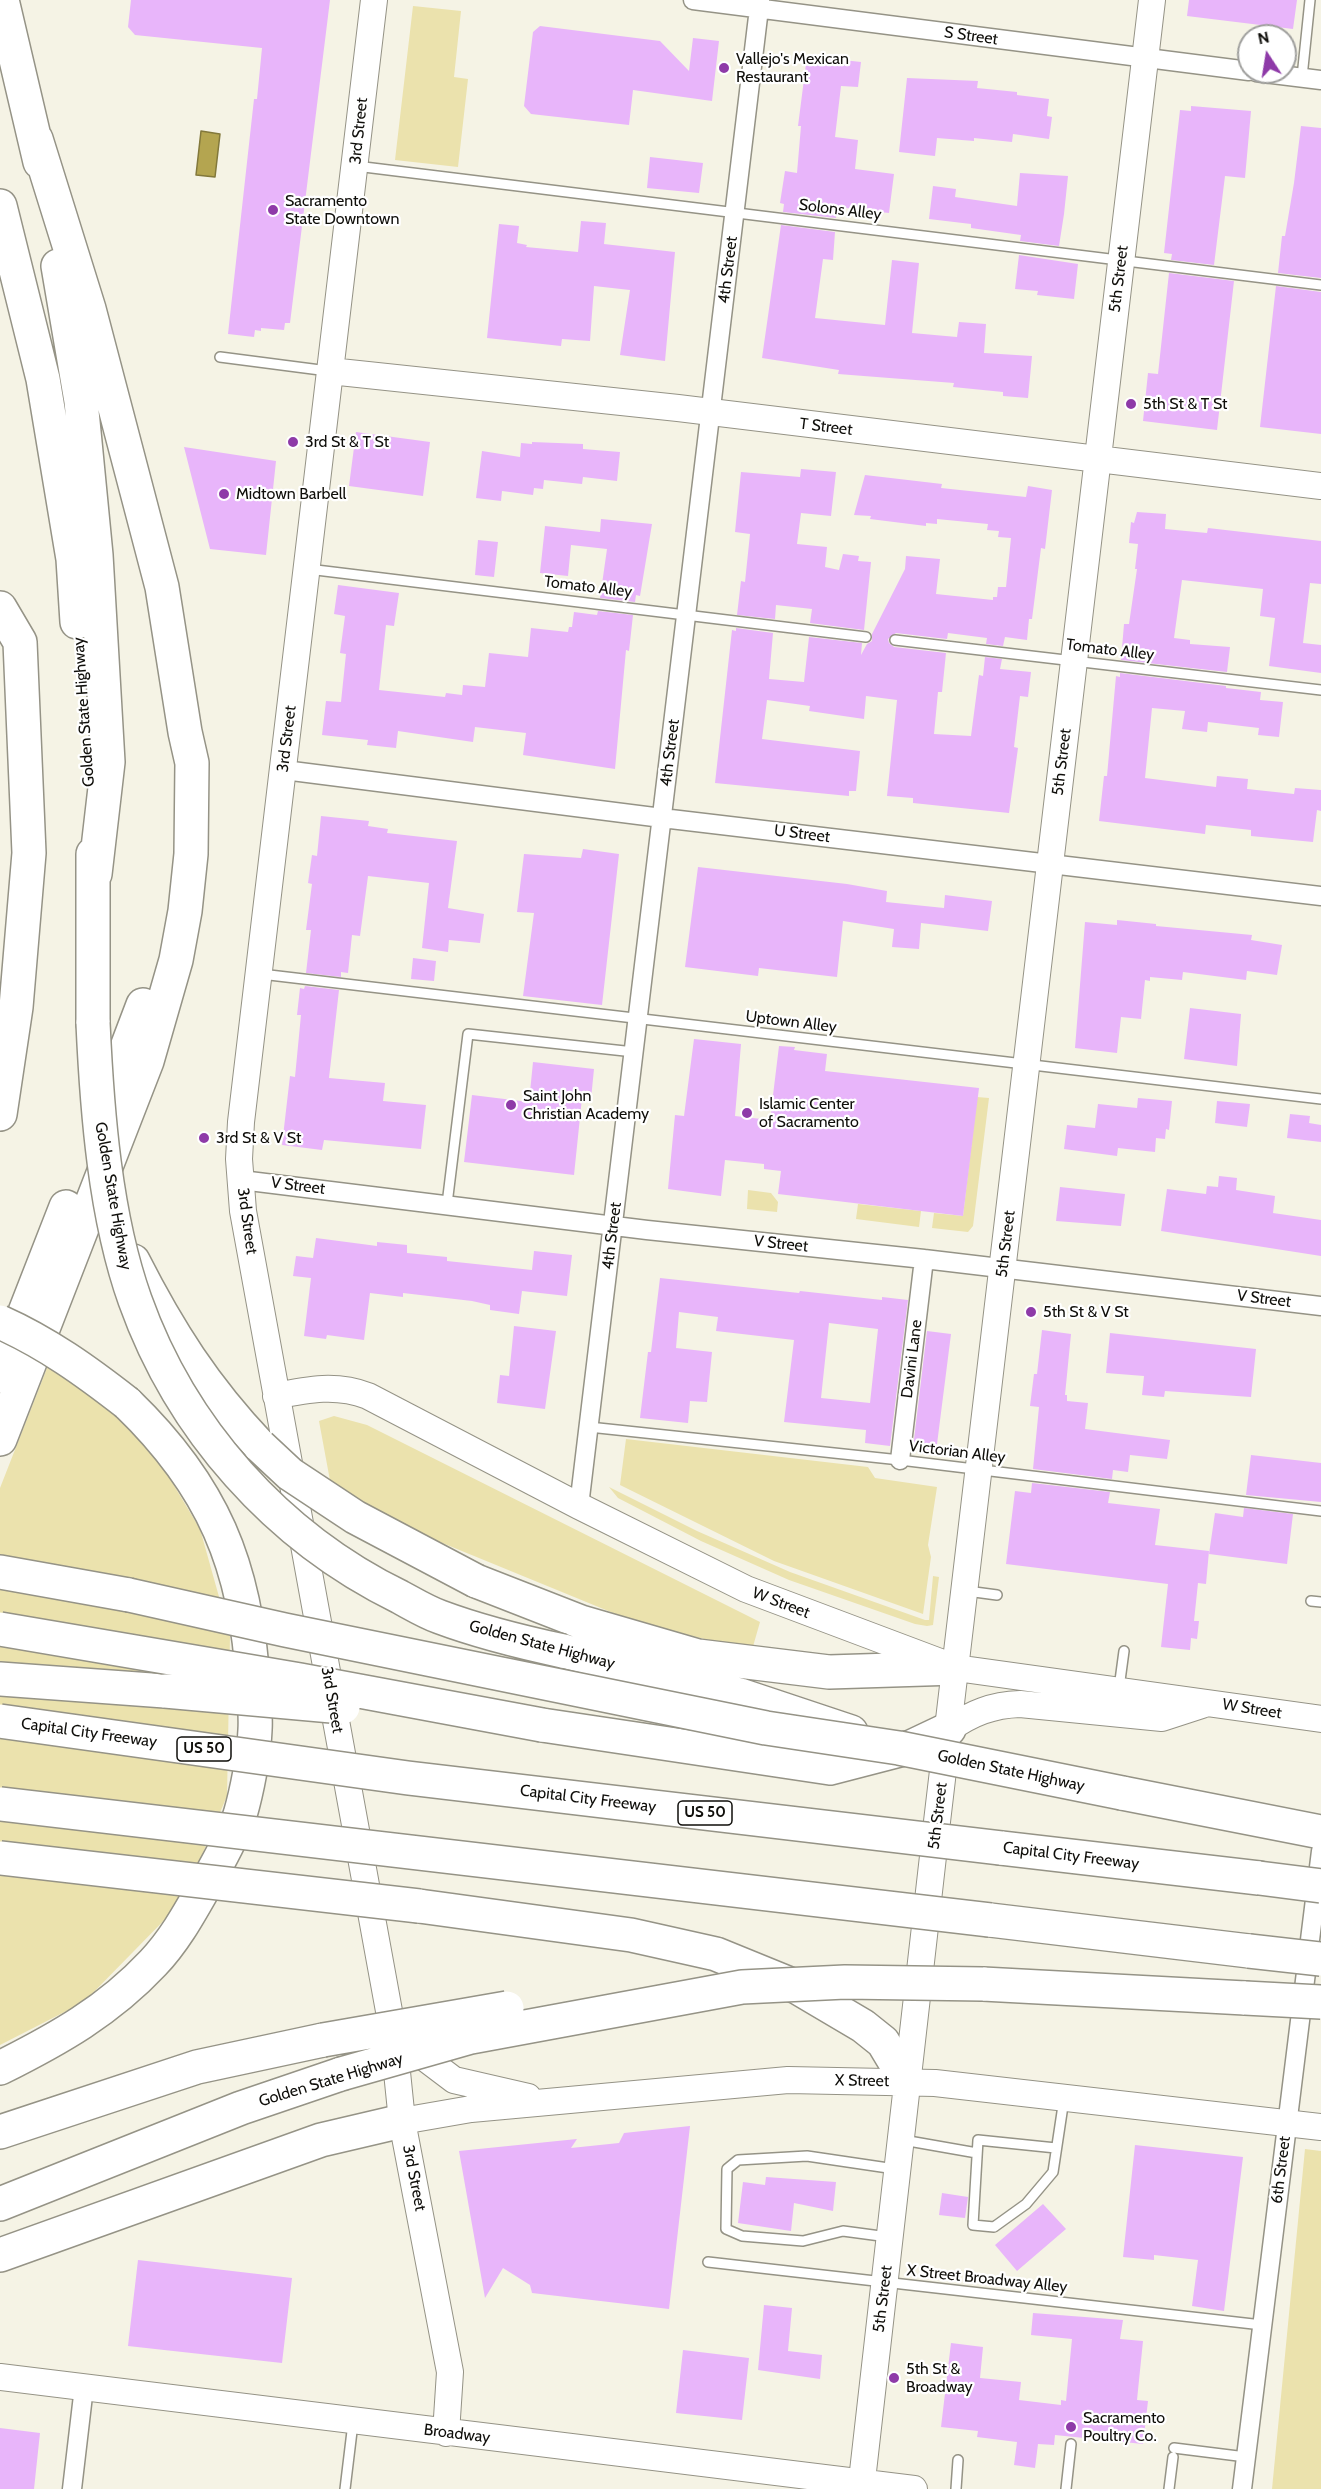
<!DOCTYPE html>
<html>
<head>
<meta charset="utf-8">
<style>
	body { margin:0 }
	#map { position:relative; width:1321px; height:2489px; overflow:hidden; background:#f5f3e5; font-family:Cabin,sans-serif }
	canvas { display:block }
	.north { position:absolute; left:1237px; top:24px; width:60px; height:60px; box-sizing:border-box; background:#fff; border:2px solid #9f9f9d; border-radius:50%; rotate:348deg; font-size:16px; font-weight:700; line-height:24px; text-align:center; color:#0f0e0a }
	.north::after { content:''; display:block; margin:auto; width:21px; height:27px; background:#8e3aa8; clip-path:polygon(50% 0,100% 100%,50% 72%,0 100%) }
</style>
</head>
<body>
<div id="map">
<canvas width="1321" height="2489"></canvas>
<div class="north">N</div>
</div>
<script>
const ctx = document.querySelector('canvas').getContext('2d');
ctx.lineJoin = 'round';
function fillPath(path, color) { ctx.fillStyle = color; ctx.fill(path, 'evenodd'); }
function stroke(path, color, width, dash) { ctx.strokeStyle = color; ctx.lineWidth = width; ctx.lineCap = dash ? 'butt' : 'round'; ctx.setLineDash(dash || []); ctx.stroke(path); }
function drawText(font, color, halo, rows, align = 'center') {
  ctx.font = font + ' Cabin,sans-serif'; ctx.lineWidth = 4.5; ctx.setLineDash([]); ctx.textBaseline = 'middle'; ctx.strokeStyle = halo; ctx.fillStyle = color; for (const [text, x, y, turn = 0] of rows) {
    ctx.save(); ctx.translate(x, y); ctx.rotate((+turn || 0) * Math.PI / 180); ctx.textAlign = isNaN(turn) ? turn : align; if (halo) ctx.strokeText(text, 0, 0); ctx.fillText(text, 0, 0); ctx.restore();
  }
}
const green = new Path2D(`
	M413 6 461 11 454 77 468 79 458 167 395 160Z
	M977 1097 989 1098 973 1226 968 1232 932 1228 934 1213 963 1216Z
	M748 1190 771 1193 778 1202 777 1212 747 1209Z
	M858 1204 921 1211 919 1227 856 1219Z
	M49 1363 145 1437 200 1529 230 1636 227 1796 182 1902 84 2002 0 2045V1488Z
	M334 1416 367 1425 760 1622 752 1650 640 1624 396 1524 331 1486 319 1421Z
	M626 1439 868 1467 875 1478 937 1487 928 1545 931 1557 923 1614 774 1561 620 1485Z
	M609 1487 697 1531 790 1572 925 1620H929L933 1576 939 1577 933 1625 927 1626 915 1624 789 1580 701 1541 618 1498Z
	M1305 2149 1321 2151V2489H1272Z`);
const water = new Path2D(`
	M201 131 220 134 215 177 196 175Z`);
const building = new Path2D(`
	M131 0H330L290 323H285L284 330 261 328V331L255 330 254 337 228 334 254 99H257L262 48 135 35 128 27Z
	M1189 0H1297L1293 29 1187 16Z
	M540 26 660 41 689 71 693 38 719 41 712 101 633 90 629 125 531 114 524 106 533 32Z
	M807 56 861 62 858 87 841 86 835 137 858 140 855 169 894 174 889 213 837 207 836 218 783 212 784 204 780 203 785 171 797 173 801 126H798Z
	M907 78 978 81 977 88 1017 92V95L1049 99 1047 116 1052 117 1049 139 1013 134 1012 142 974 138V141L937 138 935 156 899 152Z
	M1191 106 1251 111 1245 178 1225 176 1214 265 1171 260 1172 254 1164 253 1180 110 1191 111Z
	M1301 126 1321 128V278L1278 273 1282 236H1285L1294 183Z
	M650 157 703 163 699 193 647 188Z
	M1020 173 1068 176 1064 214 1059 246 1020 241 1021 235 971 228V224L929 219 933 186 956 189 955 197 1017 206Z
	M581 221 606 223 604 244 675 252 665 361 620 355 630 290 594 286 590 341 562 339 561 346 487 338 499 224 519 226 517 243 527 245 526 247 578 252Z
	M781 225 835 232 833 260 823 259 815 318 885 325 892 260 919 263 912 333 957 337 959 322 986 324 984 353 1032 356 1028 398 1003 396V392L953 387 954 383 838 374 839 370 762 358Z
	M1019 255 1078 264 1074 299 1037 295 1038 291 1015 289Z
	M1169 273 1234 281 1217 430 1143 421 1148 373 1158 374Z
	M1276 286 1321 292V434L1260 427Z
	M356 432 430 442 423 496 349 486Z
	M532 442 583 444V449L620 452 617 481 583 477 582 484 544 480 543 489 534 488 533 495 502 491 501 501 476 498 482 451 520 457 521 443 532 444Z
	M184 447 276 461 266 555 210 549Z
	M801 469 836 472 831 516 801 513 797 544 827 547 825 567 839 570 843 554 859 556 858 561 871 562 864 630 810 623 812 609 776 605 775 619 737 615 741 581 745 582 750 534 735 532 741 472 800 477Z
	M865 475 942 484 941 488 1026 497 1028 486 1052 490 1045 549 1041 548 1032 619H1029L1027 640 1005 637 1003 646 986 644 987 638 948 633 947 639 896 633 888 639 889 643 894 647 946 653 942 692H938L934 734 971 736 979 675 983 676 985 657 1002 659 1000 669 1031 672 1028 697 1020 696 1014 747 1018 748 1009 813 913 803V798L887 796 897 700 866 696 864 719 809 711 810 706 767 700 762 739 860 751 856 791H849V796L715 783 732 630 736 631V628L773 633 769 679 804 682 809 637 862 643 861 655 867 644 872 641V634L905 569 906 556 940 559 936 594 993 600V597H997L998 587H1006L1011 538 998 537 999 531 987 530 988 524 937 519V524L926 523V526L870 519 871 516 854 515Z
	M1137 512 1166 514 1165 529 1207 533 1208 528 1321 541V584L1310 583 1303 643 1321 645V673L1269 666 1275 618 1260 616 1263 589 1182 580 1174 638 1190 640V644L1230 647 1227 672 1121 660 1124 624H1129L1137 569H1135L1138 544 1129 543 1131 522 1134 523Z
	M601 519 652 524 640 596 636 595 635 602 600 598 607 549 571 545 568 576 540 573 545 526 600 532Z
	M478 540 498 542 494 577 475 575Z
	M338 585 399 593 394 626 386 625 379 690 445 697 446 693 462 695 463 685 485 687 489 653 528 657 531 628 568 632 569 627H572L574 612 597 615 598 611 633 615 629 651 626 650 615 769 523 755 526 733 475 727 473 742 398 731 396 748 367 745 368 740 322 735 326 701 341 702 346 654 340 653 345 616 334 614Z
	M1120 673 1226 686V688L1261 692 1260 700 1283 702 1279 737 1258 735 1259 728 1208 722 1207 732 1182 729 1185 711 1152 708 1145 778 1216 787 1217 776 1248 779 1247 789 1294 794 1295 788 1321 790V811L1317 810 1313 842 1251 836V830L1206 825 1205 834 1099 821 1104 776H1107L1116 676 1120 677Z
	M321 816 369 821 368 826 388 829 387 833 457 841 448 908 484 914 480 943 449 940 448 952 422 948 429 883 368 876 360 936 352 935 348 973 341 972V977L306 973 311 930H306L312 884 308 883 312 855 317 856Z
	M583 849 619 854 602 1005 523 996 534 913 517 912 524 854 581 858Z
	M698 867 847 884 887 891 886 902 944 908 945 895 992 901 988 931 921 923 919 949 892 947 894 929 843 921 837 977 759 968 758 976 685 967Z
	M1117 920 1156 924V926L1252 935 1251 940 1282 945 1277 975 1247 971 1246 980 1183 972 1182 980 1150 977V981L1145 980 1141 1019 1121 1017 1117 1053 1075 1048 1085 922 1117 925Z
	M413 958 436 961 434 981 411 979Z
	M305 986 339 990 329 1078 385 1083 383 1101 426 1105 421 1149 324 1140 322 1150 282 1145 290 1076 295 1077 301 1015H297L300 988 304 989Z
	M1190 1008 1241 1014 1237 1066 1184 1059Z
	M694 1039 741 1044 735 1116 770 1120 779 1046 795 1047 794 1050 827 1054 825 1071 979 1088 963 1216 778 1194 781 1171 764 1169V1164L725 1160 721 1196 668 1189 675 1115 684 1116Z
	M533 1062 594 1069 591 1099 582 1098 574 1175 464 1162 472 1095 529 1102Z
	M1138 1098 1172 1101 1169 1130 1166 1129 1165 1139 1156 1138 1155 1152 1118 1148 1117 1156 1064 1149 1067 1125 1095 1128 1098 1104 1137 1108Z
	M1217 1101 1250 1104 1247 1127 1215 1123Z
	M1290 1114 1310 1116 1309 1123 1321 1125V1142L1287 1138Z
	M1219 1176 1237 1178 1236 1190 1275 1196 1273 1213 1321 1220V1256L1161 1231 1167 1189 1206 1194 1207 1186 1218 1187Z
	M1060 1187 1125 1194 1121 1226 1056 1221Z
	M316 1238 377 1246V1242L407 1245V1253L447 1257V1261L532 1270 534 1251 572 1255 567 1296 522 1291 519 1314 490 1310V1305L472 1301 403 1293V1297L370 1293 364 1340 327 1335 326 1339 304 1336 311 1278 293 1276 296 1256 313 1258Z
	M660 1278 799 1293 800 1291 882 1300V1297L908 1300 890 1446 865 1443 866 1430 784 1422 794 1340 716 1331 718 1317 679 1312 676 1348 712 1352 707 1402 690 1401 688 1423 640 1418 648 1352H651ZM829 1323 878 1329 870 1403 821 1398Z
	M514 1326 556 1331 545 1409 497 1403 500 1375 509 1376Z
	M1042 1330 1071 1334 1065 1395H1067V1401L1088 1403 1085 1429 1170 1440 1167 1459 1130 1455 1128 1472 1113 1470 1112 1479 1033 1469 1039 1407 1030 1406 1034 1374H1037Z
	M927 1331 951 1334 936 1452 913 1448Z
	M1110 1333 1256 1349 1251 1397 1165 1391 1164 1397 1142 1395 1144 1376 1106 1373Z
	M1251 1455 1321 1463V1502L1246 1495Z
	M1032 1483 1110 1492 1108 1503 1160 1509 1155 1545 1209 1551 1206 1584 1198 1583 1194 1621H1199L1197 1639 1191 1638 1190 1650 1161 1647 1168 1584 1006 1564 1015 1491 1031 1493Z
	M1244 1508 1293 1514 1287 1564 1209 1554 1215 1513 1243 1517Z
	M690 2126 669 2309 532 2293 530 2285 503 2268 485 2298 459 2151 577 2139 571 2148 619 2143 624 2133Z
	M1135 2145 1243 2157 1224 2311 1192 2306 1198 2260 1154 2255V2260L1123 2257Z
	M766 2177 836 2182 833 2211 794 2203 791 2231 738 2223 743 2182 765 2185Z
	M942 2193 968 2197 965 2218 939 2215Z
	M1043 2204 1066 2229 1017 2271 995 2245Z
	M138 2260 292 2278 282 2363 128 2346Z
	M764 2305 792 2308 788 2351 822 2355 820 2379 758 2370Z
	M1033 2313 1123 2320 1120 2339 1143 2341 1137 2400 1148 2401 1143 2444 1055 2435 1054 2445 1038 2444 1035 2468 1014 2465 1017 2442 977 2437 978 2431 941 2427 951 2343 983 2347 980 2378 1021 2382 1019 2400 1061 2405V2400L1066 2401 1072 2339 1031 2335Z
	M683 2350 749 2358 742 2420 676 2413Z
	M0 2428 40 2433 34 2489H0Z`);
const lane = new Path2D(`
	M1302 77 1310 0
	M356 166 1321 285
	M220 357 328 371
	M308 569 866 637
	M895 640 1321 690
	M261 974 1321 1099
	M447 1204 468 1034 634 1052
	M589 1427 900 1460 1321 1511
	M967 1591 997 1595
	M1311 1601 1321 1602
	M1119 1688 1124 1651
	M903 2140 977 2153
	M1056 2148 978 2140 973 2225 994 2227 1026 2204 1053 2172 1064 2099
	M888 2237 843 2231 803 2241 742 2236 726 2229 727 2169 738 2160 807 2156 895 2169
	M708 2262 1262 2325
	M1174 2448 1246 2457
	M345 2489 353 2423
	M956 2489 958 2460
	M1066 2489 1071 2444
	M1169 2489 1173 2457`);
const street = new Path2D(`
	M693 0 1249 71
	M1256 72 1321 80
	M284 770 662 818 1321 896
	M241 1180 647 1230 924 1259 1321 1306
	M900 1460 924 1259
	M579 1506 760 0
	M72 2489 84 2387
	M1242 2489 1321 1851`);
const secondary = new Path2D(`
	M374 0 241 1122 239 1159 243 1211 393 2033 402 2121 450 2372 446 2433
	M330 371 678 408 1321 486
	M276 1396C309 1389 337 1384 368 1396L579 1506 746 1589 956 1668 1321 1719
	M949 1729C972 1713 992 1705 1020 1704L1162 1718 1202 1705
	M405 2043 454 2080 528 2097
	M402 2121 471 2109 788 2080 935 2083 1321 2127
	M0 2377 914 2489
	M861 2489 936 1830 1152 0`);
const highway = new Path2D(`
	M2 0 40 162
	M0 206 43 379 73 559 77 622
	M58 266 81 401 96 555 108 762 95 874
	M0 608 20 642 29 853 16 1007 0 1114
	M93 1023V854
	M105 1105 143 1005
	M133 1261C169 1332 205 1388 260 1446
	M0 1376 66 1207
	M0 1439 147 1061 176 960 185 911 191 854 192 763 185 732 162 587 89 309 36 139
	M0 1572 129 1595
	M476 1581 581 1622 698 1656 829 1672 956 1668
	M563 1651 740 1695 851 1732
	M0 1679 165 1691
	M542 1725 830 1768 911 1747 949 1729
	M1122 1793 1321 1832
	M1001 1848 1259 1878
	M419 1906 631 1935 716 1954 797 1987 863 2026 883 2042 907 2082
	M990 1920 1249 1951
	M983 1984 1245 1998
	M0 2068C58 2039 108 2011 153 1963 175 1940 190 1912 206 1884 218 1862 232 1839 240 1815 247 1791 254 1755 255 1730 256 1715 254 1700 253 1685 247 1566 212 1485 127 1403
	M0 2132 197 2067 323 2040
	M0 2204 241 2108 341 2074
	M0 2255 321 2140 402 2121`);
const highwayBridge = new Path2D(`
	M93 1023C97 1111 105 1216 135 1300 181 1429 277 1537 400 1597 413 1604 426 1612 440 1617 480 1632 521 1642 563 1651
	M0 1322C47 1343 86 1371 127 1403
	M260 1446 290 1474 355 1517 476 1581
	M129 1595 285 1630 766 1728 899 1748 1122 1793
	M0 1629 300 1680 542 1725
	M165 1691 343 1707
	M0 1721 408 1778 1001 1848
	M0 1804 990 1920
	M0 1858 419 1906
	M1259 1878 1321 1886
	M1249 1951 1321 1959
	M1245 1998 1321 2002
	M323 2040 507 2008
	M341 2074 471 2037 742 1987 845 1982 983 1984`);
const markers = [
	[724,68,6,"#8e3aa8"],
	[273,210,6,"#8e3aa8"],
	[1131,404,6,"#8e3aa8"],
	[293,442,6,"#8e3aa8"],
	[224,494,6,"#8e3aa8"],
	[511,1105,6,"#8e3aa8"],
	[747,1113,6,"#8e3aa8"],
	[204,1138,6,"#8e3aa8"],
	[1031,1312,6,"#8e3aa8"],
	[894,2378,6,"#8e3aa8"],
	[1071,2427,6,"#8e3aa8"]
];
const shields = [
	[204,1749,54],
	[705,1813,54]
];
const shieldNames = [
	["US 50",204,1749],
	["US 50",705,1813]
];
const streetNames = [
	["S Street",971,36,8],
	["3rd Street",359,131,-84],
	["Solons Alley",840,210,7],
	["4th Street",728,270,-83],
	["5th Street",1119,279,-83],
	["T Street",826,427,7],
	["Tomato Alley",588,587,7],
	["Tomato Alley",1110,650,7],
	["Golden State Highway",84,712,-94],
	["3rd Street",287,739,-83],
	["4th Street",670,753,-83],
	["5th Street",1062,762,-83],
	["U Street",802,834,7],
	["Uptown Alley",791,1022,7],
	["V Street",298,1186,7],
	["Golden State Highway",113,1196,80],
	["3rd Street",247,1221,82],
	["4th Street",612,1236,-83],
	["V Street",781,1244,6],
	["5th Street",1006,1244,-83],
	["V Street",1264,1299,7],
	["Davini Lane",912,1359,-83],
	["Victorian Alley",957,1452,7],
	["W Street",781,1603,21],
	["Golden State Highway",542,1645,15],
	["3rd Street",332,1700,80],
	["W Street",1252,1709,9],
	["Capital City Freeway",89,1733,8],
	["Golden State Highway",1011,1771,12],
	["Capital City Freeway",588,1799,7],
	["5th Street",938,1816,-83],
	["Capital City Freeway",1071,1856,7],
	["Golden State Highway",331,2080,-17],
	["X Street",862,2081,1],
	["6th Street",1281,2170,-83],
	["3rd Street",414,2178,79],
	["X Street Broadway Alley",987,2279,6],
	["5th Street",883,2299,-83],
	["Broadway",457,2434,7]
];
const poiNames = [
	["Vallejo's Mexican",736,59],
	["Restaurant",736,77],
	["Sacramento",285,201],
	["State Downtown",285,219],
	["5th St & T St",1143,404],
	["3rd St & T St",305,442],
	["Midtown Barbell",236,494],
	["Saint John",523,1096],
	["Christian Academy",523,1114],
	["Islamic Center",759,1104],
	["of Sacramento",759,1122],
	["3rd St & V St",216,1138],
	["5th St & V St",1043,1312],
	["5th St &",906,2369],
	["Broadway",906,2387],
	["Sacramento",1083,2418],
	["Poultry Co.",1083,2436]
];
fillPath(green, '#ebe2ad');
fillPath(water, '#b4a550');
stroke(water, '#82783b', 1.5);
fillPath(building, '#e8b5fa');
stroke(lane, '#959386', 12);
stroke(street, '#959386', 21);
stroke(secondary, '#959386', 28);
stroke(highway, '#959386', 36);
stroke(lane, '#fff', 9);
stroke(street, '#fff', 18);
stroke(secondary, '#fff', 26);
stroke(highway, '#fff', 33);
stroke(highwayBridge, '#959386', 36, []);
stroke(highwayBridge, '#fff', 33);
for (const [x, y, r, color] of markers) { const dot = new Path2D(); dot.arc(x, y, r, 0, 2 * Math.PI); ctx.fillStyle = color; ctx.fill(dot); stroke(dot, '#fff', 2); }
for (const [x, y, w] of shields) { const box = new Path2D(); box.roundRect(x - w / 2, y - 12, w, 24, 4.5); ctx.fillStyle = '#fff'; ctx.fill(box); stroke(box, '#0f0e0a', 1.5); }
drawText('bold 15px', '#0f0e0a', null, shieldNames);
drawText('16px', '#0f0e0a', '#fff', streetNames);
drawText('16px', '#0f0e0a', '#fff', poiNames, 'left');
</script>
</body>
</html>
